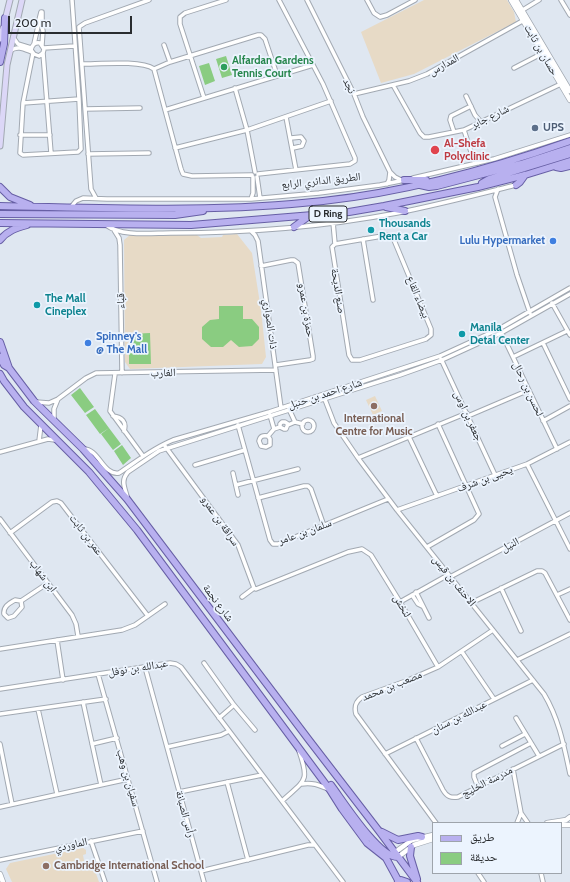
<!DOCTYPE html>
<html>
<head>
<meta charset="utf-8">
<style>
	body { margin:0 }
	#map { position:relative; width:570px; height:882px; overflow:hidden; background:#dfe7f1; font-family:Cabin,"Noto Naskh Arabic",sans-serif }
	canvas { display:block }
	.legend { position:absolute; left:432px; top:822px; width:130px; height:52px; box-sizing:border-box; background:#ecf4fe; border:1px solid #9ea4ab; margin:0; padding:5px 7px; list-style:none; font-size:12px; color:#292c2f }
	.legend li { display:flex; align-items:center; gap:8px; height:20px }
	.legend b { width:20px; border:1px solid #9ea4ab }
	.scale { position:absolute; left:8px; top:16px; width:124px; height:18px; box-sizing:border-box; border:2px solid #292c2f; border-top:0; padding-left:5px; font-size:12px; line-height:14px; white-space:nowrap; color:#292c2f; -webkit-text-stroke:3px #ecf4fe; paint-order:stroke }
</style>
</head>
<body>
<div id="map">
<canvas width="570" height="882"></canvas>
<ul class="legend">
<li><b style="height:5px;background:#b8b0ef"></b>طريق</li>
<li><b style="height:11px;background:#8acc81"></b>حديقة</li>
</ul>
<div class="scale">200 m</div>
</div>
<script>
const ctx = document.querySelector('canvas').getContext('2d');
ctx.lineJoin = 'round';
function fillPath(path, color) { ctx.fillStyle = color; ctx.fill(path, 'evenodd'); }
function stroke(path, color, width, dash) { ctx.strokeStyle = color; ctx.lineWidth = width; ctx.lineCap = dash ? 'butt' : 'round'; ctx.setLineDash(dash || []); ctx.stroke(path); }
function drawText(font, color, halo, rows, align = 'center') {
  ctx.font = font + ' Cabin,"Noto Naskh Arabic",sans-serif'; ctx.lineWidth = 3.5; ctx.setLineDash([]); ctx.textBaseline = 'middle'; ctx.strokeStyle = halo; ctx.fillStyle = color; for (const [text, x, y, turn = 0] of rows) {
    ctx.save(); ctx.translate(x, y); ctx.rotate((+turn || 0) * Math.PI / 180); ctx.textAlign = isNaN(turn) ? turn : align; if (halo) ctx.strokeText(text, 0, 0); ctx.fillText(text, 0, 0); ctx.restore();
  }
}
const education = new Path2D(`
	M424 0H507L514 12 516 22 414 74 381 83 361 32Z
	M131 234 197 235 201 238 222 237 223 235 237 234 252 253 261 310 266 357 262 364 130 369 125 362 124 240Z
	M375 396 382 411 373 415 366 400Z
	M83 848 86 850V854L83 855 85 866 93 865 99 882H12L6 869 10 863Z`);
const green = new Path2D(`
	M226 56 232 75 222 78 216 59Z
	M209 63 215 81 205 85 199 66Z
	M219 306H243V319H252L259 327V339L252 346 239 347 231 340 223 347H211L202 339V327L210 320 219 319Z
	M150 333 151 364H129V334Z
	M80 388 94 407 85 413 71 395Z
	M95 409 109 428 100 434 86 415Z
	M109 428 121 444 113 450 101 434Z
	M122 445 131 458 123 465 114 451Z`);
const minor = new Path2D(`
	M307 0 354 94 363 117 390 172 395 177 401 180
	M367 0 374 13 380 17 387 15 415 0
	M561 0 570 15
	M521 11 539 0
	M38 24 41 12H42V24
	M13 37 18 44 31 48
	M34 44 38 26 41 23 43 31 42 45
	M164 45 170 62
	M44 48 74 46
	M10 51C17 45 24 49 32 52
	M33 53 23 103 20 153 23 155 78 152 81 149 79 99 72 0
	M43 53 39 56 34 54 31 50C32 45 35 42 40 43L44 49 43 53 51 153
	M82 64C99 64 141 60 154 69
	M514 68 543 53
	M154 69 181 169 183 174 192 176 252 175
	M154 69 170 62 258 35H261L265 39 277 75
	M393 85 420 133 424 137H429L464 130 563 83
	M235 88 247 130 255 172
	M354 94 409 81 427 74 526 19
	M466 96 475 115 481 122
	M204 98 180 24V17L185 13 226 0
	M23 103 79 99
	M85 109 140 108
	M165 110 313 65
	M286 117 296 170
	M464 130 472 155 478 163
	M454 132 450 120 451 116 471 106
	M20 135H50
	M291 138 301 137 304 141 302 146 293 148
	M175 148 247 130 331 101
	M88 154 149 153
	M258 174 350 164 355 161V158L323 84 279 0
	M257 177 260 198
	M413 178 494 159 570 135
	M387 184 389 180 390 172
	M498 189 495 197 517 275 530 313
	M96 198 91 189 79 27 85 23 149 0
	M251 199 253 193V177
	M71 207 76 201 83 198 107 199H251L319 193 380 185 405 180
	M333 222 335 244
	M106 225C122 237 151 233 171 233 247 233 323 227 397 213 437 205 476 195 516 185
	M114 230 119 238 120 245 122 373
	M251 231 255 235 258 241 281 408
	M388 235 391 236 394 240 431 329V335L426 339 360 360H352L349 355 332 247 335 244Z
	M363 239 373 300
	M261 266 291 260H294L298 263 313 356V359L310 360 276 365
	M552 303 570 335
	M501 332 557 449
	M543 343 570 399
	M513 357 567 331
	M441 359 495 475
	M115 374 110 411 143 456
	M324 397 334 423 358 458 397 510 544 694C559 719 564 746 570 774
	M36 402 49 403 58 399 86 378 96 373 276 370
	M289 409 295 422
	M270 415 274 429
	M113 416C122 417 127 422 124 431
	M468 416 529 390
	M54 419V409L58 399
	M302 426a6 6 0 1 1 12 0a6 6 0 1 1-12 0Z
	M543 421 570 406
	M238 425 270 540 273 544H278L388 499
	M288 425 295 422 303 424
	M268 436 270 439V445L266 447 261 446 259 441C260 436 263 435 268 436L274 429 280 427 284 429H286L288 424 285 422H282L280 424V427
	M409 437 437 496
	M39 441 41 425
	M165 446 238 545 254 588 256 589 348 552 362 549 371 555 400 602 438 667
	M83 449C99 448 103 476 119 473 137 461 153 448 173 440L269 412 440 356 499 329 570 288
	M0 452 48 439 55 440
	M358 458 467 413
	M527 464 570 549
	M195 465 245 450
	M233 473 238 495
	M236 485 298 469
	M127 496C124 486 121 480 128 472L159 451 400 375 442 360 501 333 570 294
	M258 498 304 486H308L311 489 324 526
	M397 510 527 464 570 442
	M0 519 72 615 76 624 78 636
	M10 533 52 502 57 501 61 503 148 616
	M427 547 474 520 479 514 438 424
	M450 577 570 513
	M501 588 521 631
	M416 592 429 618
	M412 595 418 604 422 606
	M557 595 570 589
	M242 597 254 588
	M15 600 21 601 22 607 14 616 8 618 4 614C3 606 10 603 15 600Z
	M21 601 48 583
	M400 602 448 575
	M471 603 537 571H542L545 573 570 620
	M57 640 63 680
	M0 649 122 630 135 625 165 604
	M462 652 494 699
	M517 660 570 634
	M204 663 234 705 255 730
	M145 667 204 882
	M98 674 157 882
	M0 689 170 663 176 664 181 667 343 882
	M83 702 101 785
	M38 709 57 794
	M0 714 106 699
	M219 718 234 705
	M516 718 539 756
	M416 738 443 790C447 797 451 798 458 797L564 744
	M0 744 12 804
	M92 744 117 738
	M502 746 525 734
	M167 747 221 735 229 731
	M385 754 533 680
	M513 769 521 813 528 823
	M227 782 248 860
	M301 784C312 782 319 785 328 789
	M478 787 474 777V773L531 743
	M179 792 262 775
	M282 801C305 780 310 782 299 751
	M0 807 128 779
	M436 823 356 714C354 707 355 702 362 697L406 681 438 667 493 630
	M517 823 521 813
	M91 841 105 882
	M0 860 143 831
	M201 871 308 845H315
	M478 873 484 882
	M541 873 543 882`);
const tertiary = new Path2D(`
	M511 0 570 100
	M516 0 570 91
	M547 823 566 820 570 817
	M561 825H570
	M394 853 412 840 433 835
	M398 857 414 845 433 839
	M0 874 3 882`);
const secondary = new Path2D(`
	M5 20 10 0
	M0 39 3 28
	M0 146 7 65 22 0`);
const primary = new Path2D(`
	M0 62 4 44 5 18
	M556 167 561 168 570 166
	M404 180H426
	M482 183 489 179 570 154
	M420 185 429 187 437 186 521 164 570 148
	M516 185 520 182 525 175
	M0 187 10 197 30 205
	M0 206C108 208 216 213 323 201 405 192 493 168 570 141
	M386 207 405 211
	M0 214 175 215 203 211
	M0 223 191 225 349 212 384 206 478 187 525 175 570 161
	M294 227 309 216
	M0 240C7 231 16 228 27 225
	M0 342 9 368 34 401 83 449 127 499 309 740 379 831 417 882
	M0 357 4 365 9 368
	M0 374 4 381 24 407 89 472 137 530 330 790 342 809 367 843 386 858 399 882
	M331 785C343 801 379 858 398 857
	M382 832 398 840 418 836 422 837
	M411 847 410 856 417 879
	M398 882 401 880 407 882`);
const markers = [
	[224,67,4,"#2e9e5b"],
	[535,128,4,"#5c6f8a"],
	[435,150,5,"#e0444e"],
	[371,230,4,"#0f9aa8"],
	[553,241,4,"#3f7fe0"],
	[37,305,4,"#0f9aa8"],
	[462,334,4,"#0f9aa8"],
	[88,343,4,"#3f7fe0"],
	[374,406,4,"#8d6e63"],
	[46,866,4,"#8d6e63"]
];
const shields = [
	[328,214,38]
];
const shieldNames = [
	["D Ring",328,214]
];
const streetNames = [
	["حسان بن ثابت",541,50,60],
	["المدارس",444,65,-29],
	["نجد",349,86,64],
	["شارع جابر",490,117,-26],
	["الطريق الدائري الرابع",321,181,-6],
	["صنع الديحة",338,291,81],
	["بيضاء القاع",418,297,68],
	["قباء",121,301,-91],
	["حمزة بن عمرو",306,310,81],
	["ذات الصواري",270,324,82],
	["الغارب",163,373,-1],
	["لحسن بن رحال",528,389,65],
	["شارع احمد بن حنبل",325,394,-18],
	["جعفر بن اوس",468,416,65],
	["يحيى بن شرف",485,479,-20],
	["سراقة بن عمرو",220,521,55],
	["سلمان بن عامر",305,532,-20],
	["عمر بن ثابت",86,535,53],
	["النيل",510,545,-28],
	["ابن شهاب",43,576,53],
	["الاحنف بن قيس",454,581,51],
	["شارع نجمة",218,603,53],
	["لنخش",402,606,59],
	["عبدالله بن نوفل",138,668,-9],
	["مصعب بن محمد",392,686,-22],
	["عبدالله بن سنان",459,717,-27],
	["سفيان بن وهب",128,778,74],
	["مدرسة الخليج",487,782,-27],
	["رأس الصبانة",185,814,75],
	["الماوردي",71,845,-12]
];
const leisureNames = [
	["Alfardan Gardens",232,61],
	["Tennis Court",232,74]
];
const serviceNames = [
	["UPS",543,128]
];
const healthNames = [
	["Al-Shefa",444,144],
	["Polyclinic",444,157]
];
const cultureNames = [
	["Thousands",379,224],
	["Rent a Car",379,237],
	["The Mall",45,299],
	["Cineplex",45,312],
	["Manila",470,328],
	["Detal Center",470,341]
];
const shopNames = [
	["Lulu Hypermarket",545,241],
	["Spinney's",96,337,"left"],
	["@ The Mall",96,350,"left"]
];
const educationNames = [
	["International",374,419],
	["Centre for Music",374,432],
	["Cambridge International School",54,866,"left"]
];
fillPath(education, '#e7dac6');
fillPath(green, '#8acc81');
stroke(minor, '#a2a9b2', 5.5);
stroke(tertiary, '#a2a9b2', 6);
stroke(secondary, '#a2a9b2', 7);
stroke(primary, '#675fa5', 8);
stroke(minor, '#fff', 3.5);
stroke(tertiary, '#fff', 4.5);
stroke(secondary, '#dcd7f7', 5);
stroke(primary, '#b8b0ef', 6);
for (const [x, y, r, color] of markers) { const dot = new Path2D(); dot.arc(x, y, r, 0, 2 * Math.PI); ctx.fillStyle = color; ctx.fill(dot); stroke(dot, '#ecf4fe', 1.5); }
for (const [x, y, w] of shields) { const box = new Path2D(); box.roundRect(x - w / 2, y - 8, w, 16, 3); ctx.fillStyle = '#ecf4fe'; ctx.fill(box); stroke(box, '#292c2f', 1); }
drawText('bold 10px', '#292c2f', null, shieldNames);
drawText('11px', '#292c2f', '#ecf4fe', streetNames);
drawText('bold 11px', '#27864d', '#ecf4fe', leisureNames, 'left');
drawText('bold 11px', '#4e5e75', '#ecf4fe', serviceNames, 'left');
drawText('bold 11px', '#be3a42', '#ecf4fe', healthNames, 'left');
drawText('bold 11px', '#0d838f', '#ecf4fe', cultureNames, 'left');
drawText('bold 11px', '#366cbe', '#ecf4fe', shopNames, 'right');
drawText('bold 11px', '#785e54', '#ecf4fe', educationNames);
</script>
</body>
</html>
